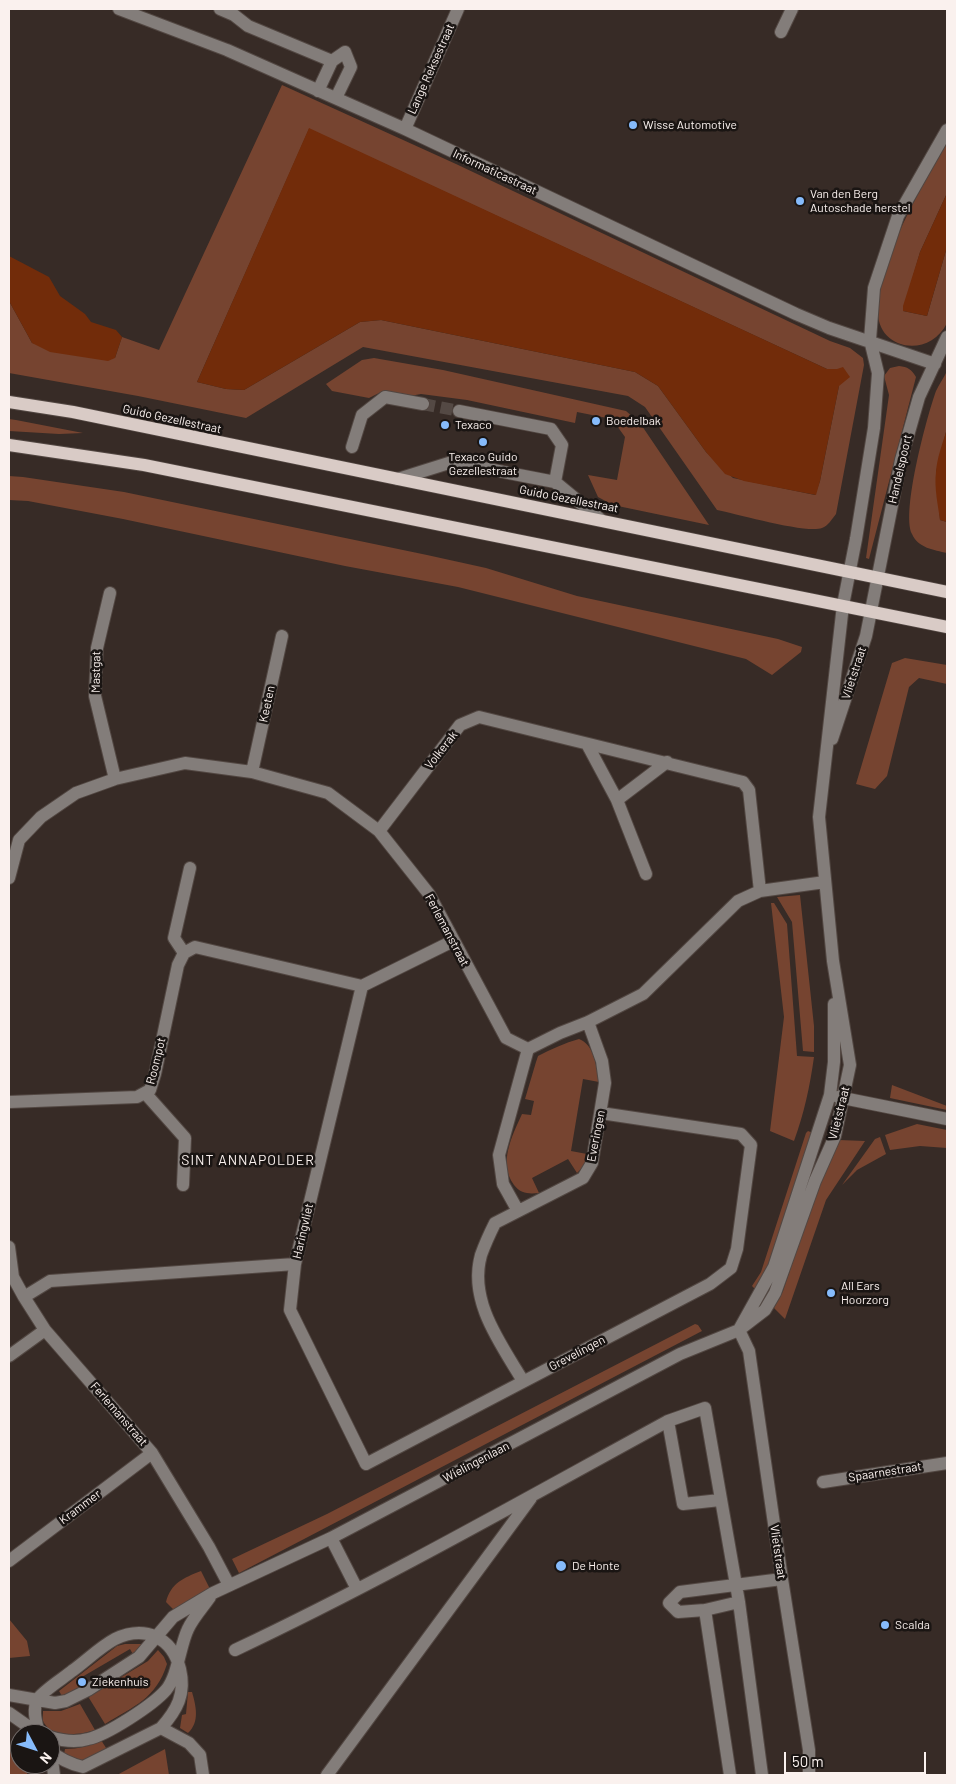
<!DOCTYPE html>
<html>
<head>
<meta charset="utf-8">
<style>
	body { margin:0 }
	#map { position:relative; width:956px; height:1784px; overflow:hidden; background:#372b26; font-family:Barlow,sans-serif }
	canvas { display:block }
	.frame { position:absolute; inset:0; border:10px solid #faf1ee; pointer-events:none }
	.north { position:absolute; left:10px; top:1724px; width:50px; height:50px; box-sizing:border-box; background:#1a1513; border:1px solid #746d6b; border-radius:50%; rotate:130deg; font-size:14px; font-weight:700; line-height:20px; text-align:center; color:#faf1ee }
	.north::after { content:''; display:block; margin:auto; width:18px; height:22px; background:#86bbfb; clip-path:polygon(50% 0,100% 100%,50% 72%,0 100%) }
	.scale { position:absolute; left:784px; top:1752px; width:142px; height:22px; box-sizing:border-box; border:2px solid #faf1ee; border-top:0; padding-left:6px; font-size:15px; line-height:18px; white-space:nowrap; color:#faf1ee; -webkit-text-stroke:4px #1a1513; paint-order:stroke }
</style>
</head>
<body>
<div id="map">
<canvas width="956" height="1784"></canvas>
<div class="frame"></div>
<div class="north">N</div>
<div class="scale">50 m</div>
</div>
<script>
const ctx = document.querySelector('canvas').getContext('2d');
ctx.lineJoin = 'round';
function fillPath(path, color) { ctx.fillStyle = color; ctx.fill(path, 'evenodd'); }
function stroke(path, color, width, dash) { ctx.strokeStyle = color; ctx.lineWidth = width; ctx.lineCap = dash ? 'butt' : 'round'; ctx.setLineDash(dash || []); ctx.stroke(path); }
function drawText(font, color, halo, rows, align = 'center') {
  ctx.font = font + ' Barlow,sans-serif'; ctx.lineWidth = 5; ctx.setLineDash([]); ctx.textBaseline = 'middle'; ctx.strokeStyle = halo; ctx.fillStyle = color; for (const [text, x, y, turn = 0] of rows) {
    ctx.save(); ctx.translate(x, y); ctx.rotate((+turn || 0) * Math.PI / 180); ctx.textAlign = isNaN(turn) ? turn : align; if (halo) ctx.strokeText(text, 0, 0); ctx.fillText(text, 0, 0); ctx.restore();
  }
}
const green = new Path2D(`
	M282 85 456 164 830 341 850 348 863 358 864 365 836 514C832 519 828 526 822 528 807 534 737 514 717 510L645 407 628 396 363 347 246 418 138 396 9 373V301L32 343 115 358 122 337 159 350ZM309 129 827 369H837L839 386 820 481 815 495 733 478 706 452 658 386 635 372 381 320 360 322 244 390 226 389 197 382Z
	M947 143V193L920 252 903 311 927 316 947 247V323C929 360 874 350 878 307 883 250 919 192 947 143Z
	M374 358 443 370 626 411 640 423 709 525 613 505 598 497 588 475 617 480 625 437 612 419 577 412 575 423 467 400 421 394 410 396 381 392 369 398 332 391 326 384 362 360Z
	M899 366C908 367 911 369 916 377L869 559 866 558 889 395 884 376 890 368Z
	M947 371V431L946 432 936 472 940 520 947 522V553C934 550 918 548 912 534 901 512 927 416 936 391 939 384 944 378 947 371Z
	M9 419 16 420 83 433 59 434 9 431Z
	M9 476 23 477 124 492 427 555 486 568 577 596 778 639 802 647 801 652 772 675 746 659 458 587 345 566 123 519 28 501 9 500Z
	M905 658 947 665V684L919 678 909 687 887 776 875 789 856 784 892 663Z
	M800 895 814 1026V1052L803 1051 792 922 777 897Z
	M771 903H774L787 924 797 1056 814 1057C810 1086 804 1114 794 1141L770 1131 784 1017Z
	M579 1039C594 1044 597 1068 599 1082L583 1079 571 1151 587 1154 586 1164 577 1173 568 1159 532 1178 539 1193C529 1194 521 1194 514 1185 498 1163 512 1136 522 1114L531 1115 534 1101 525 1099 536 1062 538 1056C551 1049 565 1043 579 1039Z
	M892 1085 947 1106V1110L890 1098Z
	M917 1124 947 1130V1148L920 1146 890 1150 885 1135Z
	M808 1131 813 1133 770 1266 755 1289 752 1286 761 1272 806 1133Z
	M880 1137 886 1154 857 1170 842 1185 875 1139Z
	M839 1140 865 1141 826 1200 785 1319 774 1308 783 1291 819 1183Z
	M695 1324 698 1325 702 1331 239 1573 232 1559 327 1514Z
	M201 1571 210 1589 175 1611 166 1602C171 1583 183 1578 201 1571Z
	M9 1619 27 1641 30 1656 9 1658Z
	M125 1644H141V1652L135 1658 130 1649 82 1677 87 1687 62 1696 59 1691 117 1646Z
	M158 1650 164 1657 167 1664C156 1699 134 1706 105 1724L89 1698 90 1696 148 1661Z
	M188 1692H192C196 1706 200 1722 188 1733L180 1728 182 1715 186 1714Z
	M80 1704 95 1730C81 1735 53 1738 44 1723 42 1720 43 1715 43 1711H61Z
	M101 1740 108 1751C89 1759 83 1765 64 1754L65 1749C79 1749 89 1746 101 1740Z
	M9 1743C15 1750 20 1755 20 1764H22L28 1775H9Z
	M165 1749 169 1775H117Z`);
const water = new Path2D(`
	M309 128 827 369H837L843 367 850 377 839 386 820 481 816 495 744 481 725 474 706 452 658 386 635 372 381 320 360 322 244 390 226 389 197 382Z
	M947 193V247L927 316 903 311V306L920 252Z
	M9 256 49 277 60 296 85 314 91 322 116 330 122 337 115 358 108 361 50 352 32 343 9 301Z
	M947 431V522L940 520C938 505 934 488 936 472 937 458 942 445 946 432Z`);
const minorTunnel = new Path2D(`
	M423 404 459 411`);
const minor = new Path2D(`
	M119 9 227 50 405 129 796 314 829 328 935 364
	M220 9 234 15 248 26 332 61
	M781 32 792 9
	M318 91 332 61 345 52 351 67 336 98
	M405 129 458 9
	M459 411 551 429 562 445 555 482
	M352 447 362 415 385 397 423 404
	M398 479 452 462 555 482 601 520
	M110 593 97 648 95 696 115 779
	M832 739 866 636 901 460 919 397 947 337
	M587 744 617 800 646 874
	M252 772 282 636
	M617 800 667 762
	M379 831 460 725 479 717 743 782 749 790 760 891
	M9 878 19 840 41 817 76 793 115 779 185 763 252 772 328 793 379 831 429 894 506 1038 528 1049 560 1033 588 1022 643 994 738 901 760 891 825 882
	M184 953 174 938 190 868
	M145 1093 185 1138 183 1185
	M838 1097 947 1119
	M9 1102 137 1097 150 1090 155 1074 178 965 184 953 195 947 362 986 453 941
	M518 1211 503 1184 499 1155 528 1049
	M9 1247 13 1277 24 1297 45 1330 152 1453 209 1547 229 1585
	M295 1264 290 1310 366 1464 710 1284 731 1268 737 1249 751 1145 741 1134 601 1113
	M24 1297 50 1281 295 1264 362 986
	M740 1328 774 1267 830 1095 834 1062V1004
	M739 1330 749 1351 751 1365 782 1579 809 1750V1775
	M9 1356 45 1330
	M523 1381C501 1344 468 1301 481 1255 485 1244 490 1233 495 1223L583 1178 592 1163 605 1083 602 1061 588 1022
	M823 1482 947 1463
	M720 1500 683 1504 668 1421 705 1408 739 1602 762 1775
	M331 1538 357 1589
	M9 1561 152 1453
	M739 1602 705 1610 678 1612 669 1603 680 1592 782 1579
	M705 1610 730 1775
	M235 1650C383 1580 525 1499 668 1421
	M9 1695 55 1703 66 1701 88 1690 139 1657 173 1617 213 1593 331 1538 680 1354 739 1330 765 1310 775 1293 815 1181 835 1136 850 1065 833 961 819 817 843 605 856 539 874 428 878 373 870 340 874 288 898 216 947 130
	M9 1713 39 1734
	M161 1728 189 1743 200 1755 203 1775
	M39 1734C37 1724 32 1711 37 1700 41 1692 65 1677 72 1671 86 1661 100 1647 115 1639 145 1625 172 1637 180 1669 186 1694 177 1710 161 1728L83 1767C70 1764 60 1759 50 1751
	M50 1737C63 1741 75 1743 88 1739 107 1735 153 1705 166 1690 178 1676 180 1645 188 1629 193 1618 203 1607 210 1597
	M51 1752 54 1775
	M327 1775 531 1498`);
const major = new Path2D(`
	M9 402 73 412 947 592
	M9 445 144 465 947 627`);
const markers = [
	[633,125,5,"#86bbfb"],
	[800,201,5,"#86bbfb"],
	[596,421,5,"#86bbfb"],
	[445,425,5,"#86bbfb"],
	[483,442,5,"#86bbfb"],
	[831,1293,5,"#86bbfb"],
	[561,1566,6,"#86bbfb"],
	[885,1625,5,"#86bbfb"],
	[82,1682,5,"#86bbfb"]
];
const streetNames = [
	["Lange Reksestraat",431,69,-66],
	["Informaticastraat",495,172,25],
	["Guido Gezellestraat",172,419,12],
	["Handelspoort",900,469,-77],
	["Guido Gezellestraat",569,499,11],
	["Mastgat",96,672,-89],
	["Vlietstraat",854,673,-72],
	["Keeten",267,704,-78],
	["Volkerak",441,750,-52],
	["Ferlemanstraat",447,930,62],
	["Roompot",156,1061,-76],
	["Vlietstraat",839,1113,-76],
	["Everingen",596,1136,-79],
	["Haringvliet",303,1231,-77],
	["Grevelingen",577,1353,-28],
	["Ferlemanstraat",119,1414,49],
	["Wielingenlaan",476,1462,-28],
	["Spaarnestraat",885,1472,-9],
	["Krammer",80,1507,-37],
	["Vlietstraat",778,1552,82]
];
const poiNames = [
	["Wisse Automotive",643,125],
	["Van den Berg",810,194],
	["Autoschade herstel",810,208],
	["Boedelbak",606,421],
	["Texaco",455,425],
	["Texaco Guido",483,457,"center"],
	["Gezellestraat",483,471,"center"],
	["All Ears",841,1286],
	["Hoorzorg",841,1300],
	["De Honte",572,1566],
	["Scalda",895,1625],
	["Ziekenhuis",92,1682]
];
const neighbourhoodNames = [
	["SINT ANNAPOLDER",248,1160]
];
fillPath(green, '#764430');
fillPath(water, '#722c0a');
stroke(minorTunnel, '#544944', 12, [12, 6]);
stroke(minor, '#524742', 14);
stroke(major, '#524742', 14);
stroke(minor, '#837d7a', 12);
stroke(major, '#d9cbc6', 12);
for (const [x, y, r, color] of markers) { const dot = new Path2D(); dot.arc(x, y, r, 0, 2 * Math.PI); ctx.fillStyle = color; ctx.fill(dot); stroke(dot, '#1a1513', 2); }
drawText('12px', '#faf1ee', '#1a1513', streetNames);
drawText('12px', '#faf1ee', '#1a1513', poiNames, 'left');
ctx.letterSpacing = '1px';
drawText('14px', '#faf1ee', '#1a1513', neighbourhoodNames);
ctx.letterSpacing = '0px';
</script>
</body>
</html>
